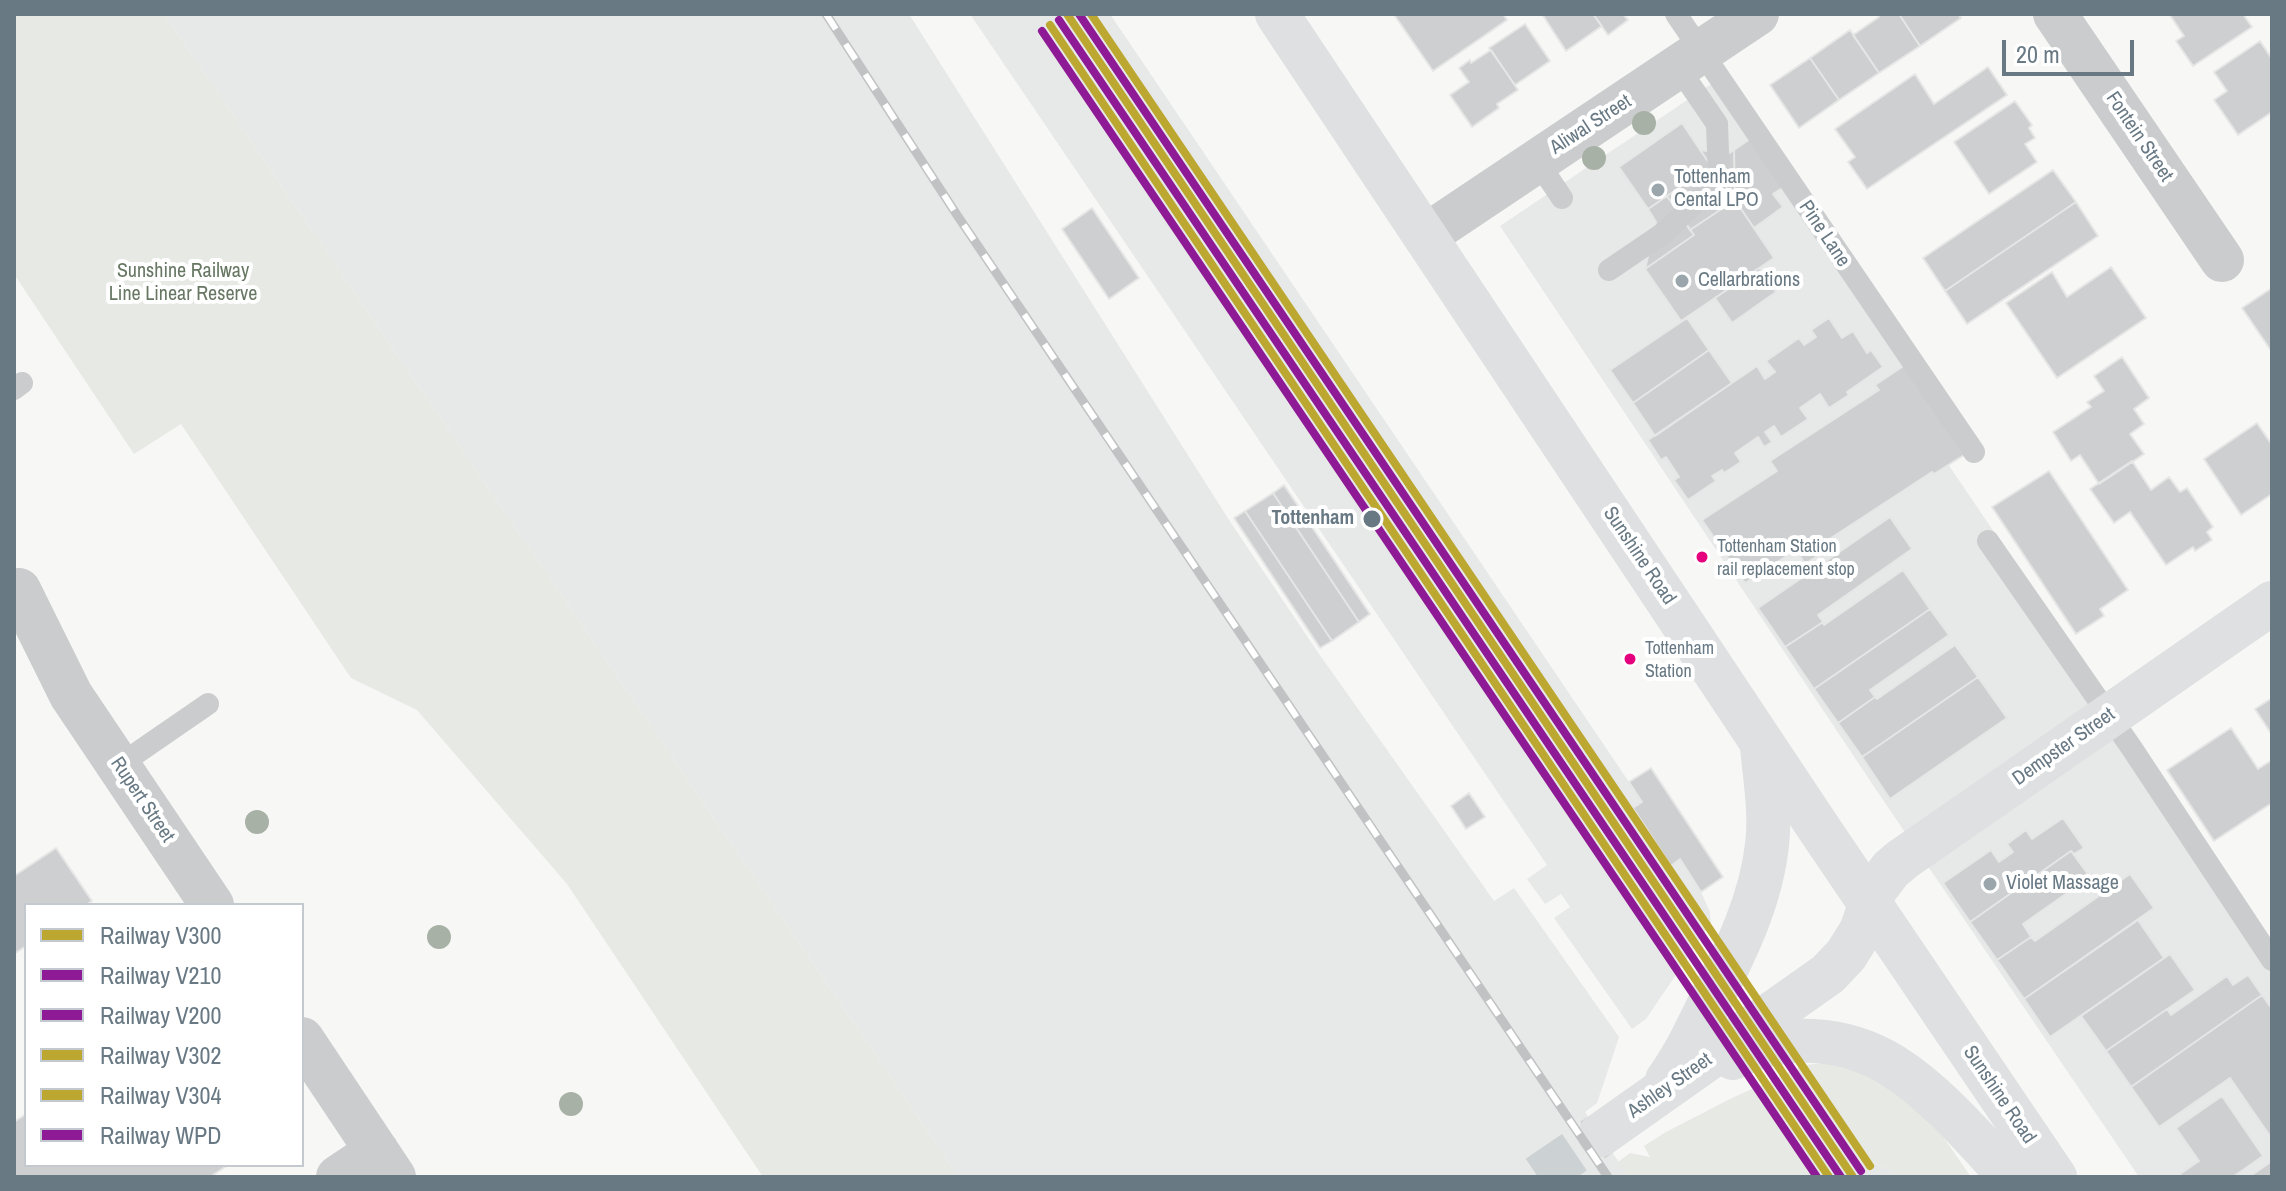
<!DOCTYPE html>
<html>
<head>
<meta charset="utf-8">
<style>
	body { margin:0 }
	#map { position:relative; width:2286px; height:1191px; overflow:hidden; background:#f7f7f6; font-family:"Archivo Narrow",sans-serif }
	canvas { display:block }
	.frame { position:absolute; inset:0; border:16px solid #687984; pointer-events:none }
	.legend { position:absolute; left:24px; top:903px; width:280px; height:264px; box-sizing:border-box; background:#fff; border:2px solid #c3c9ce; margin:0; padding:10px 14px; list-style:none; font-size:24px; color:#687984 }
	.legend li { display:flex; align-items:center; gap:16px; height:40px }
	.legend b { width:40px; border:2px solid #c3c9ce }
	.scale { position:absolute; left:2002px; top:40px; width:132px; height:36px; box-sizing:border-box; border:4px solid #687984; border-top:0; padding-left:10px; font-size:24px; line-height:28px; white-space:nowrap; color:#687984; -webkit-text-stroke:6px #fff; paint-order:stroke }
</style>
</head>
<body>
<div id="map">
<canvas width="2286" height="1191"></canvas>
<div class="frame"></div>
<ul class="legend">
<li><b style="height:10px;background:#bca831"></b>Railway V300</li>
<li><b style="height:10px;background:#8f1a95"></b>Railway V210</li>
<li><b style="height:10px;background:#8f1a95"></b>Railway V200</li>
<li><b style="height:10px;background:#bca831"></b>Railway V302</li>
<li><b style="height:10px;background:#bca831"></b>Railway V304</li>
<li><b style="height:10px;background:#8f1a95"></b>Railway WPD</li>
</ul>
<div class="scale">20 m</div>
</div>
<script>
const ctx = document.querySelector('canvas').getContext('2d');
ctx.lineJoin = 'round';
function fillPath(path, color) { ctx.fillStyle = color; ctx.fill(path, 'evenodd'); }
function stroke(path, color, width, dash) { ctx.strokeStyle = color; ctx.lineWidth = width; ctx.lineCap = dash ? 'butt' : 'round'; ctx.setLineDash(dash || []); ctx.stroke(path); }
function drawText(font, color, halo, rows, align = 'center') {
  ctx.font = font + ' "Archivo Narrow",sans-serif'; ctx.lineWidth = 8; ctx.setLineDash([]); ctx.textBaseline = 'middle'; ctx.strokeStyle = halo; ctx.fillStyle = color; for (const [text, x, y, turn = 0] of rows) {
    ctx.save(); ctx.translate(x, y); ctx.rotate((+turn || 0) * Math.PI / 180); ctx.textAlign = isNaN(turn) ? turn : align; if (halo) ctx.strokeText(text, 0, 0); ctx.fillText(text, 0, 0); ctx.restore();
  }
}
const built = new Path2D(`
	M164 14H909L1229 520 1317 651 1494 901 1514 888 1619 1037 1597 1103 1585 1112 1629 1177H959Z
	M970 14H1110L1629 782 1642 802 1633 809 1671 865 1680 859 1701 892 1710 912 1711 923 1646 1019 1632 1029 1554 918 1570 907 1561 894 1545 904 1527 879 1547 865Z
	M1714 82 1962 445 1944 458 2272 944V1177H2139L1881 797 1500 226Z
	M1869 1160 1892 1171 1896 1177H1807Z`);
const green = new Path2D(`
	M14 14H164L959 1177H763L567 884 417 710 351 678 181 424 134 454 14 274Z
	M1826 1063 1865 1073 1905 1098 1935 1125 1971 1177H1896L1892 1171 1869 1160 1807 1177H1629L1618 1162 1630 1153 1650 1157 1644 1146 1666 1132 1732 1098 1805 1065Z`);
const building = new Path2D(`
	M1397 14H1503L1507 20 1433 71 1395 16Z
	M1542 14H1593L1602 26 1566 51Z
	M1593 14H1623L1628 20 1608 35Z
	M1877 14H1899L1920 46 1879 73 1853 35 1879 17Z
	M1899 14H1958L1961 18 1920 46Z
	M2171 14H2243L2252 27 2193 66 2176 41 2184 36 2170 15Z
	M1525 24 1550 61 1515 85 1489 48Z
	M1850 30 1879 73 1839 100 1810 58Z
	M2260 41 2272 59V112L2238 135 2214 100 2227 91 2214 72Z
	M1491 50 1518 90 1497 104 1499 108 1472 127 1450 95 1469 82 1459 68 1470 60 1471 63Z
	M1810 58 1839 100 1799 128 1770 85Z
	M1988 67 2007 95 1867 189 1848 162 1855 157 1835 129 1915 74 1934 104Z
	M2015 101 2032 125 2029 128 2035 138 2025 144 2037 162 1989 194 1954 142Z
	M1682 123 1711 166 1648 209 1619 167Z
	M1750 139 1784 187 1773 194 1783 207 1754 228 1735 200 1734 150Z
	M1700 150 1728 154 1734 150 1735 200Z
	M1711 166 1735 200 1690 230 1667 196Z
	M2053 170 2076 202 1945 291 1923 258Z
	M1667 196 1694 235 1645 269 1656 222 1648 209Z
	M1735 200 1774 258 1681 321 1645 269 1694 235 1690 230Z
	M2076 202 2098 236 1967 324 1945 291Z
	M1092 208 1139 278 1109 299 1062 229Z
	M2111 267 2146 318 2057 378 2006 303 2052 272 2067 297Z
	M1759 268 1776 292 1732 323 1715 298Z
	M2272 288V352L2242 308Z
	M1687 318 1709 350 1633 403 1610 370Z
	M1829 318 1842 338 1853 331 1867 353 1871 350 1883 367 1847 392 1849 395 1829 408 1820 394 1800 408 1808 419 1781 437 1774 426 1765 432 1772 442 1764 447 1758 437 1735 453 1741 462 1724 473 1722 470 1712 476 1716 481 1688 500 1674 480 1679 477 1666 457 1661 460 1648 440 1757 366 1765 379 1775 372 1766 361 1799 338 1804 345 1816 337 1811 330Z
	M1709 350 1732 383 1655 436 1633 403Z
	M2122 357 2149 398 2134 409 2144 424 2130 434 2144 454 2099 484 2080 455 2071 461 2053 432 2091 407 2087 402 2104 391 2094 376Z
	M1905 365 1964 455 1934 474 1932 472 1828 540 1833 546 1805 564 1796 550 1745 583 1702 520 1777 471 1770 461 1879 390 1875 385Z
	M2257 423 2272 445V494L2241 515 2204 459Z
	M2132 461 2151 490 2169 477 2180 492 2187 488 2213 527 2207 532 2212 540 2195 551 2193 547 2166 565 2130 512 2114 523 2090 489Z
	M2049 471 2128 590 2100 609 2104 616 2076 634 1992 507Z
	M1284 485 1370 614 1359 622 1273 493Z
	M1273 493 1359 622 1332 641 1245 511Z
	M1245 511 1332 641 1320 648 1234 518Z
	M1890 517 1912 549 1818 615 1823 622 1785 647 1758 608Z
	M1903 570 1930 609 1814 689 1785 647 1823 622 1824 625Z
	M1930 609 1949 635 1870 690 1875 697 1838 723 1814 689Z
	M1955 645 1978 677 1862 757 1838 723 1875 697 1877 699Z
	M1978 677 2007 718 1890 799 1862 757Z
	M2272 698V735L2255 709Z
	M2231 728 2258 769 2272 760V803L2214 841 2167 770Z
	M1651 768 1723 877 1701 892 1680 859 1671 866 1633 808 1642 802 1629 782Z
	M1469 793 1485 817 1466 829 1451 806Z
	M2063 818 2084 848 2074 854 2071 851 1970 922 1943 883 1991 850 1999 862 2013 852 2007 844 2026 830 2032 839Z
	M56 848 92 901 86 905H26V946L14 954V876Z
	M2071 851 2090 877 2023 924 2031 937 1997 960 1970 922Z
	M2130 874 2154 908 2024 999 1997 960 2031 937 2035 941Z
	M2138 920 2164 958 2050 1037 2024 999Z
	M2170 954 2195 990 2106 1051 2081 1016Z
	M2248 975 2262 995 2131 1087 2106 1051 2167 1009 2171 1015 2227 976 2233 985Z
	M2262 995 2272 1009V1139L2230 1078 2159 1127 2131 1087Z
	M2222 1096 2263 1156 2233 1177H2182L2180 1174 2199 1161 2176 1128Z
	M26 1114V1165H228L210 1177H14V1122Z
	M2272 1161V1177H2249Z`);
const primaryTunnel = new Path2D(`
	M1538 1177 1600 1135`);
const service = new Path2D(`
	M1676 14 1974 452
	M1537 161 1562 198
	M1609 270 1665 232 1719 179 1717 124 1678 67
	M14 389 22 383
	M1988 541 2131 747 2272 960
	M118 766 208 704`);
const minor = new Path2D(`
	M2055 14 2222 260
	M1425 236 1757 14
	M19 590 71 695 212 905
	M302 1039 394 1177
	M338 1177 377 1151`);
const primary = new Path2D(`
	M1277 14 1822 833 2055 1177
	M1733 1058C1783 1032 1845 1036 1893 1066 1936 1093 1976 1140 2010 1177
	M1667 1080C1685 1055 1698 1027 1711 1000 1736 951 1761 900 1767 845 1771 812 1765 780 1762 747
	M1600 1135 1828 974 1846 955 1861 931 1875 890 1891 869 1903 859 2272 603`);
const rail = new Path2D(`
	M826 14 957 215 1608 1177`);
const rail1 = new Path2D(`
	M1067 14 1853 1177`);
const rail2 = new Path2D(`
	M1059 20 1841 1177`);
const rail3 = new Path2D(`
	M1079 14 1861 1171`);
const rail4 = new Path2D(`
	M1050 25 1829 1177`);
const rail5 = new Path2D(`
	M1091 14 1870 1166`);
const rail6 = new Path2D(`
	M1042 31 1817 1177`);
const trees = [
	[1644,123],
	[1594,158],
	[257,822],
	[439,937],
	[571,1104]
];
const markers = [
	[1658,190,8,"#9aa5ac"],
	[1682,281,8,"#9aa5ac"],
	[1372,519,10,"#687984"],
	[1702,557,7,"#e5007d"],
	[1630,659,7,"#e5007d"],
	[1990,884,8,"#9aa5ac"]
];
const busNames = [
	["Tottenham Station",1717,547],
	["rail replacement stop",1717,570],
	["Tottenham",1645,649],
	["Station",1645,672]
];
const streetNames = [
	["Aliwal Street",1591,125,-33],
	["Fontein Street",2139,137,56],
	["Pine Lane",1824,234,56],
	["Sunshine Road",1639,556,56],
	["Dempster Street",2064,747,-35],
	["Rupert Street",142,800,56],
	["Ashley Street",1670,1086,-35],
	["Sunshine Road",1999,1095,56]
];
const poiNames = [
	["Tottenham",1674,178],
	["Cental LPO",1674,201],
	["Cellarbrations",1698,281],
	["Violet Massage",2006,884]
];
const parkNames = [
	["Sunshine Railway",183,272],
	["Line Linear Reserve",183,295]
];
const stopNames = [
	["Tottenham",1354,519]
];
fillPath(built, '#e7e8e8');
fillPath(green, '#e7e9e4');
fillPath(building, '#cecfd0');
stroke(building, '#e6e6e6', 2);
stroke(primaryTunnel, '#ccd1d4', 44, [44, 22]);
stroke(service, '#cbcccd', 22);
stroke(minor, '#cbcccd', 44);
stroke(primary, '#dfe0e1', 44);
stroke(rail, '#c1c2c3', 9);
stroke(rail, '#fff', 6, [18]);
stroke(rail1, '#bca831', 8);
stroke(rail2, '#8f1a95', 8);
stroke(rail3, '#8f1a95', 8);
stroke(rail4, '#bca831', 8);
stroke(rail5, '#bca831', 8);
stroke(rail6, '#8f1a95', 8);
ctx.fillStyle = '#a8b1a5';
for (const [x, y] of trees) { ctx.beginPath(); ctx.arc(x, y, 12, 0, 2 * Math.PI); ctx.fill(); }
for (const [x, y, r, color] of markers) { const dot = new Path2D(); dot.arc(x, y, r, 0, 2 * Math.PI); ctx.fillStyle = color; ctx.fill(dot); stroke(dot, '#fff', 3); }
drawText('18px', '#687984', '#fff', busNames, 'left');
drawText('20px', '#687984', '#fff', streetNames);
drawText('20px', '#687984', '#fff', poiNames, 'left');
drawText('20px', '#677763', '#fff', parkNames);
drawText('bold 20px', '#687984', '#fff', stopNames, 'right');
</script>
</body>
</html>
